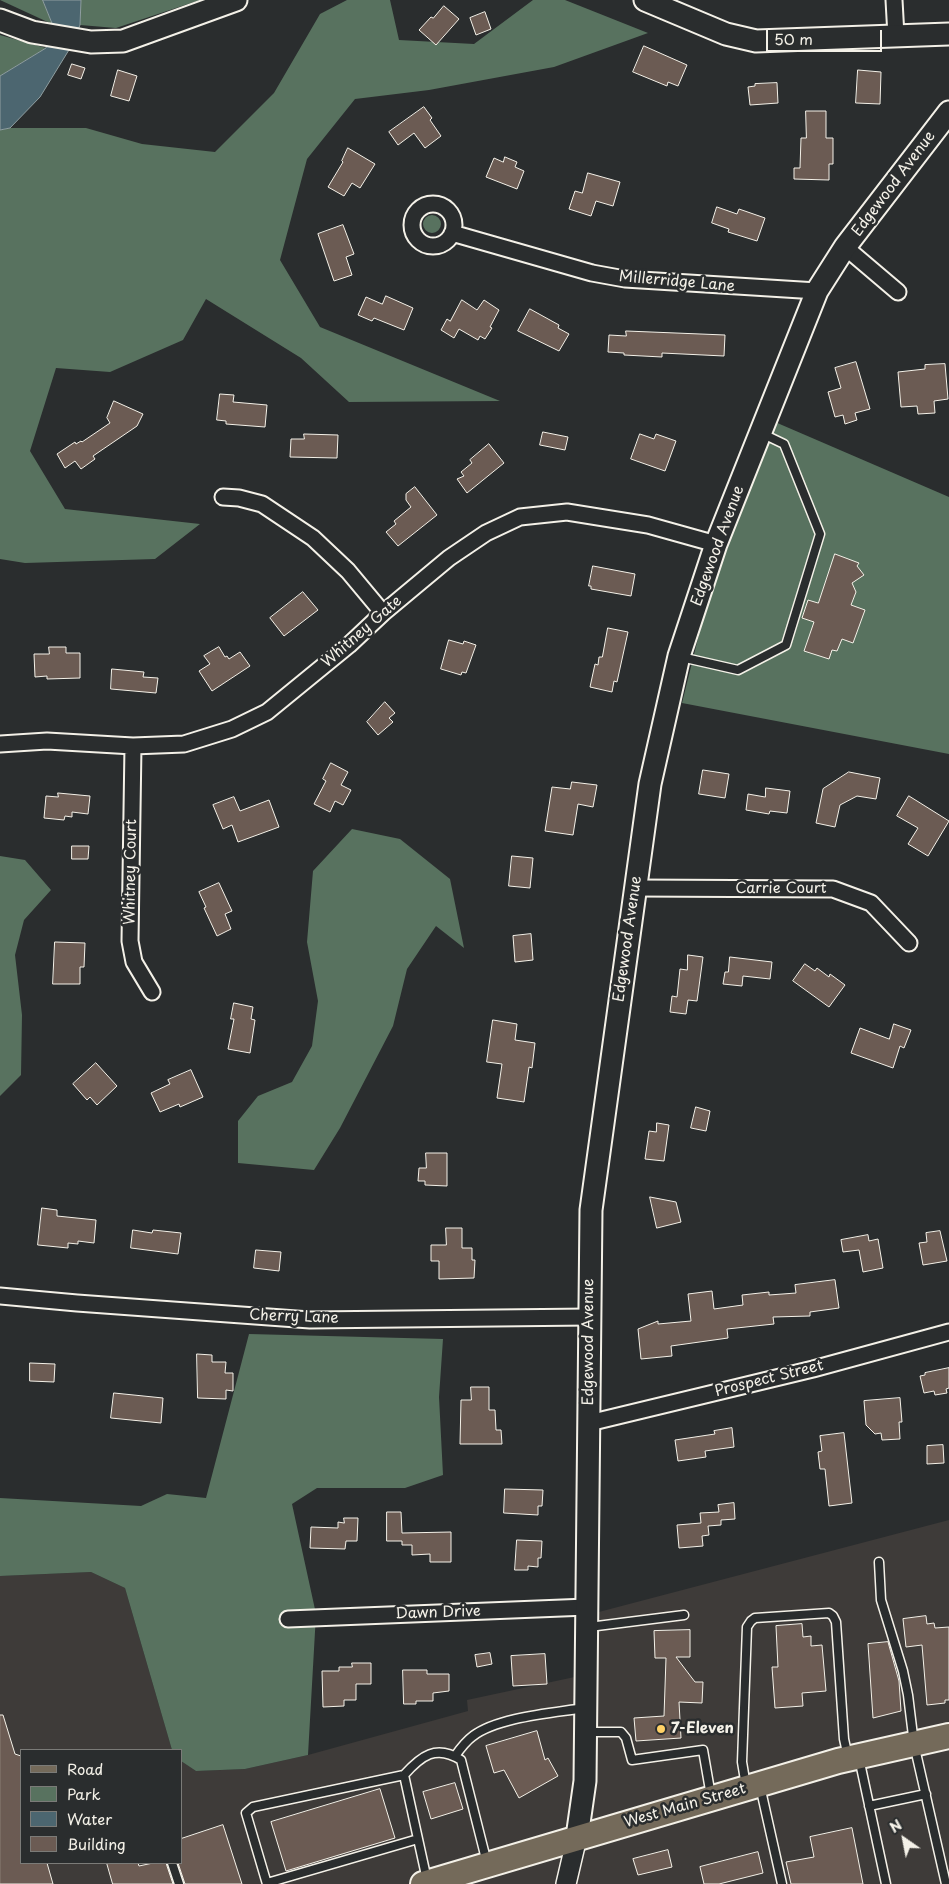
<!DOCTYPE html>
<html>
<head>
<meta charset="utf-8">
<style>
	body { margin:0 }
	#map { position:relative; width:949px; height:1884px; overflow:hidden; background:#2a2d2e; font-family:"Playpen Sans",sans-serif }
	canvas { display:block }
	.legend { position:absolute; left:20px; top:1749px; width:162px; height:115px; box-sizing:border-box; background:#2a2d2e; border:1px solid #7b7b78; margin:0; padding:6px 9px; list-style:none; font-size:15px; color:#f4f1e8 }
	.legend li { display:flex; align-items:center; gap:10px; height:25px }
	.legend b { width:25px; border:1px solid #7b7b78 }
	.north { position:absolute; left:879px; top:1814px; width:50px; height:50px; -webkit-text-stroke:4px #2a2d2e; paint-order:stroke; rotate:327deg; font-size:14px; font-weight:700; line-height:20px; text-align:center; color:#f4f1e8 }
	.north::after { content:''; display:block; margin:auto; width:18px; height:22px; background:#f4f1e8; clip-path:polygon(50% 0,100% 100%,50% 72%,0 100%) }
	.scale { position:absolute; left:766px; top:30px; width:116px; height:22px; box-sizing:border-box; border:2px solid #f4f1e8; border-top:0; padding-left:6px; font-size:15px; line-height:18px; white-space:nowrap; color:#f4f1e8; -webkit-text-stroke:4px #2a2d2e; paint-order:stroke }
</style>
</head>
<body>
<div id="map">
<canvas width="949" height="1884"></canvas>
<ul class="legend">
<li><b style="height:6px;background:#746a5a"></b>Road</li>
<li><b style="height:14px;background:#58725f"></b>Park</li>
<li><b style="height:14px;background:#4c6670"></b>Water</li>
<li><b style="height:14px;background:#6b5b53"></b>Building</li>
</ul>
<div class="north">N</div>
<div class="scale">50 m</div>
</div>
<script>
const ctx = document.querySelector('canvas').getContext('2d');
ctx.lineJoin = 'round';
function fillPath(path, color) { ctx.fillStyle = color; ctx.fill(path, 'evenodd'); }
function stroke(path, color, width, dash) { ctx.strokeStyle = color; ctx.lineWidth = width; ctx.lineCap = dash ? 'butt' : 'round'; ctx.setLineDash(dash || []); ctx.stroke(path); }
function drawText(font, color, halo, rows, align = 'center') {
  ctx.font = font + ' "Playpen Sans",sans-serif'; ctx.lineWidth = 5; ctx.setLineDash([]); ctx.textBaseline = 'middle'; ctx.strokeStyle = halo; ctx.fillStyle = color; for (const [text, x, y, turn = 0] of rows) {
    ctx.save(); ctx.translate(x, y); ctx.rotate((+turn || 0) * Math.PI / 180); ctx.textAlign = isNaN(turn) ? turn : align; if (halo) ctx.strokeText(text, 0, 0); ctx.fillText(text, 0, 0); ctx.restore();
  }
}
const built = new Path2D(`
	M949 1520V1884H0V1576L91 1572 125 1588 172 1750H21V1863H181V1761L196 1771 245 1769 308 1755 468 1711 467 1700 598 1672 595 1613Z`);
const green = new Path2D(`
	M0 0H43L52 24Z
	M81 0H200L116 28 80 25Z
	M347 0H390L399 40 474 44 533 0H565L648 33 554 67 429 90 355 99 307 159 280 260 320 327 500 401 349 402 301 358 206 299 183 340 110 372 56 368 30 451 65 509 200 524 155 559 25 563 0 559V130L10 128H86L142 144 215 152 274 93 320 14Z
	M0 35 46 48 0 76Z
	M423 224a9 9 0 1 1 18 0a9 9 0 1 1-18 0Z
	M775 422 949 497V754L682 703 707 602Z
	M352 829 400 839 450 879 464 948 436 926 407 969 393 1026 340 1128 314 1170 238 1163V1121L258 1096 292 1082 312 1046 318 1001 307 942 313 871Z
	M0 856 25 860 51 890 24 920 15 955 22 1015 21 1075 0 1096Z
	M249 1334 443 1339 439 1397 443 1475 405 1488H317L292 1504 316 1614 308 1755 245 1769 196 1771 181 1761V1750H172L125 1588 91 1572 0 1576V1498L141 1506 167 1494 206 1498Z`);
const water = new Path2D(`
	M43 0H81L80 25 72 45 40 97 10 128 0 130V76L46 48 52 24Z`);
const building = new Path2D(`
	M444 6 459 19 436 45 419 30 431 17 433 18Z
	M485 12 491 29 476 35 470 18Z
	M644 46 687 65 678 86 668 82 667 86 633 72Z
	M72 64 85 68 81 79 68 75Z
	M118 70 137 76 129 101 111 96Z
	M858 70 881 72 880 104 856 103Z
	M777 83 778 103 750 105 748 87 755 86V84Z
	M424 107 432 118 430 120 441 136 425 148 414 133 398 145 389 132Z
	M806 111H826V138H833V164H829V180L794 179V168H800L801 138H806Z
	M348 148 375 164 360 188 352 183 344 196 328 187 343 162 342 161Z
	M505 157 517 162 515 167 524 171 517 189 486 177 494 158 503 162Z
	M588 173 620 182 613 206 596 201 591 216 569 209 575 191 582 193Z
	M717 207 737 214 739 209 765 218 757 241 728 232 729 229 712 223Z
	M343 225 354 254 346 257 352 275 334 281 318 234Z
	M386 296 413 308 404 330 374 318 372 321 358 315 366 297 382 304Z
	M462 300 477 310 484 300 499 310 490 327 492 328 485 339 480 336 478 340 459 329 454 338 441 330 447 319 450 321Z
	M530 309 559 325 558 328 569 334 559 351 518 331Z
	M626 331 725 335 724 356 662 353V357L624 355V353L608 352 609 335 626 336Z
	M856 362 870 409 855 413 857 420 845 424 843 415 835 417 828 392 841 388 835 368Z
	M945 364 948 399 934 401 935 413 918 414 917 406 901 407 898 372 925 369V365Z
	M220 394 234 395 233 402 267 405 265 427 226 424V421L217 420Z
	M114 401 143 414 137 426 93 456 95 459 81 469 75 461 65 468 57 454 75 442 76 444 81 441 82 442 110 423 107 418Z
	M543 432 568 437 565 450 540 445Z
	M304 434 338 435 337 458 290 457 291 439H304Z
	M640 434 654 439 656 434 676 441 665 471 631 459Z
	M489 444 504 463 467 493 457 479 464 476 461 472 472 463 470 460Z
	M415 487 437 515 398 546 386 532 396 524 394 521 411 507 406 500V494Z
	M835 554 859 563 857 566 864 575 852 583 856 592 851 605 865 610 853 643 842 639 837 651 832 650 829 659 804 651 814 622 802 618 808 600 818 603Z
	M593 566 635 574 631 596 591 589V586H589Z
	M303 592 318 610 284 636 270 618Z
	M608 628 628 632 617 682 614 681 612 692 590 687 595 664 598 665 599 657H602Z
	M449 640 463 644 464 641 476 645 466 673 462 672 461 675 441 669Z
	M49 647H66V653H80V678L47 679V676L35 677 34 654H49Z
	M219 647 225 657 227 656 229 659 240 652 250 666 212 691 199 671 210 664 204 656Z
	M112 669 144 672 143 677 158 678 156 693 111 689Z
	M385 702 395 713 389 718 393 722 378 735 367 722Z
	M331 763 348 772 341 785 351 790 343 805 335 801 330 812 314 804 326 781 323 779Z
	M703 770 729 774 725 798 699 794Z
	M849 772 880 778 876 799 857 796 840 805 835 827 816 823 823 789Z
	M572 782 597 785 593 807 578 804 573 835 545 831 552 787 570 789Z
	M766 788 790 791 787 813 770 811 769 814 746 810 748 794 765 797Z
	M58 793 90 796 88 814 72 812V817L65 816 64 820 44 818 46 796 58 797Z
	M909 796 949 821 928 856 908 844 918 828 897 816Z
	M234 797 240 811 269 800 279 827 238 842 232 825 223 829 213 805Z
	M72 846H89L88 859H72Z
	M512 856 533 858 530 888 509 886Z
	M219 883 232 911 225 914 231 929 217 936 204 908 206 907 199 892Z
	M531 934 533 960 515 962 513 936Z
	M55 942 85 943 84 967H80V984H53Z
	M688 955 703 957 697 1001 688 1000 686 1014 670 1012 672 996 677 997 680 969 687 970Z
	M730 957 772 962 770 979 743 976 742 986 723 984 725 972H728Z
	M805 964 815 971 817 968 829 977 830 974 845 985 829 1007 793 981Z
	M234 1003 253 1007 251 1019 255 1020 250 1053 228 1049 234 1019H231Z
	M493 1020 517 1024 515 1040 535 1043 532 1068 529 1067 524 1102 497 1098 502 1064 487 1062Z
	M894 1024 911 1030 904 1048 900 1046 893 1068 851 1053 860 1028 889 1039Z
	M96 1063 117 1086 97 1105 90 1097 87 1100 73 1084Z
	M191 1070 203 1097 180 1107 179 1104 160 1112 151 1093 170 1084 168 1080Z
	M696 1107 710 1111 706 1131 691 1128Z
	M657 1123 669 1125 664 1161 645 1159 649 1131 656 1132Z
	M426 1153H447V1186L425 1185V1181H418L419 1168H426Z
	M650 1197 676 1202 681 1222 657 1228Z
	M42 1208 57 1210V1216L96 1220 94 1243 78 1241V1244L68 1243V1248L38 1245Z
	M446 1228H462V1248H472V1260H475L474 1278 439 1279V1261H431V1245H446Z
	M133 1230 152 1233 153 1230 181 1233 178 1254 131 1248Z
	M940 1231 947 1261 923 1265 919 1243 927 1242 926 1233Z
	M868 1235 869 1241 878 1239 883 1268 863 1272 859 1250 843 1252 841 1240Z
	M256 1250 281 1252 279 1271 254 1268Z
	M835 1280 839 1308 810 1312V1316L773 1317 774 1324 727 1329 728 1338 671 1346 672 1356 641 1359 638 1329 658 1321V1324L691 1321 688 1294 712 1291 714 1309 743 1305 742 1295 769 1292V1295L796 1293 795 1285Z
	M197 1354 212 1355V1362H226L225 1373H233V1391L226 1390V1399L198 1398Z
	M30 1363 55 1364 54 1382 30 1381Z
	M949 1368V1388L946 1389 947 1393 935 1395 934 1391 924 1393 920 1376 925 1375V1373Z
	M471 1387H489V1410H495L496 1430H501L502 1444H460L461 1400H471Z
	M114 1393 163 1398 161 1423 111 1418Z
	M900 1398 902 1422H899L900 1439 882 1440 881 1433 875 1434 866 1425 864 1401Z
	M732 1428 734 1447 705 1451 706 1457 678 1461 675 1440 715 1434 714 1431Z
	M844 1433 852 1503 829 1506 825 1469H820L818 1452 822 1451 820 1436Z
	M943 1445 944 1463 927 1464V1446Z
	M505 1489 543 1490 542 1506H538V1515L504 1513Z
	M734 1503 735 1519 721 1520V1525L708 1526 709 1535 702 1536 703 1546 679 1548 677 1525 701 1523 700 1513 719 1512 718 1505Z
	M387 1512H401L402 1533 451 1532V1562H430V1554L412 1555V1545H402V1541H387Z
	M344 1518H358L357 1541H346L345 1549 310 1548 311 1527 338 1528V1522L344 1523Z
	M517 1540 542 1541 541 1558H538V1567L528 1566V1570H515Z
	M926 1616 927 1624 934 1623 935 1628 949 1627V1700H945V1703L927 1705 922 1645 906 1647 903 1619Z
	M802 1624 803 1637 811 1636V1646L822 1645 826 1691 802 1693 803 1706 775 1708 772 1667H778L776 1626Z
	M690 1630V1657H676L695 1682H703L702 1703 679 1702 681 1738 636 1741 634 1718 664 1716 666 1658H655L654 1631Z
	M888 1642 899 1681 901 1711 873 1718 868 1644Z
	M490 1653 492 1664 477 1667 475 1655Z
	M545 1654 547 1684 513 1686 511 1656Z
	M352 1663H371V1684H356V1700H344V1706L323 1707 322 1671H339V1667H352Z
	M403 1670H427V1674H449V1691L433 1693V1701H416V1704H404Z
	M0 1715H3L15 1754 21 1756V1863H47L53 1884H0Z
	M537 1731 545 1760 548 1758 558 1776 519 1798 504 1770 494 1773 486 1746Z
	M455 1783 463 1809 431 1819 423 1792Z
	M380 1789 395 1838 286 1871 271 1822Z
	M223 1825 242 1884H185L178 1863H181V1839Z
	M852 1828 863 1884H791L786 1862 814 1857 810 1837Z
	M668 1850 672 1867 638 1875 633 1859Z
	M758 1852 763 1873 719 1884H704L700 1867Z
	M107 1863H138L139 1866 153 1863H166L173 1884H113Z`);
const service = new Path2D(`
	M681 657 738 670 786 645 820 534 784 444 761 433
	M879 1562 881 1600 903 1671 908 1695 914 1744 946 1884
	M589 1627 684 1615
	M588 1732H621L626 1738 632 1760 703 1750 711 1796
	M455 1756C460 1749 466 1741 473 1736 498 1717 553 1713 584 1708
	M859 1758 886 1884
	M746 1786 742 1762 747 1627 751 1621 755 1618 829 1613 833 1616 836 1622 844 1739 848 1757
	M760 1786 782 1884
	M869 1806 926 1794
	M172 1863 179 1884
	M427 1880 404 1775C421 1756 436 1744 461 1760L487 1863
	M267 1883 418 1839
	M267 1884 246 1813 253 1807 404 1775`);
const minor = new Path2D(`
	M894 0 896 36
	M412 225a21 21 0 1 1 42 0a21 21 0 1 1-42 0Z
	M452 233 592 273 625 279 817 291
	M845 247 898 292
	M223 497 239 498 262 504 313 538 348 571 383 613
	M0 744 47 741 133 746 184 744 232 729 267 712 349 645 383 613 449 558 486 533 520 517 567 512 648 525 716 544
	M133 746 130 941 134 962 152 992
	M634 888 833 889 871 903 909 943
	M0 1296 77 1303 310 1320 589 1317
	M589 1423 813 1369 949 1332
	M288 1619 587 1607`);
const tertiary = new Path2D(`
	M566 1884 577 1837`);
const secondary = new Path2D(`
	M645 0 726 34 756 41 949 34
	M0 20 32 32 91 42 123 41 236 0
	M577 1837 585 1781 591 1210 650 784 679 656 716 544 817 291 845 247 949 112`);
const primary = new Path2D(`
	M423 1884 838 1761 949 1736`);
const markers = [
	[661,1729,5,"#ffd166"]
];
const streetNames = [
	["Edgewood Avenue",894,184,-53],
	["Millerridge Lane",677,282,5],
	["Edgewood Avenue",718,546,-70],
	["Whitney Gate",362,632,-41],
	["Whitney Court",131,872,-89],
	["Carrie Court",781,889],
	["Edgewood Avenue",628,939,-82],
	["Cherry Lane",294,1317,2],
	["Edgewood Avenue",589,1342,-90],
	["Prospect Street",769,1379,-14],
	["Dawn Drive",438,1613,-2],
	["West Main Street",685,1806,-16]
];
const poiNames = [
	["7-Eleven",671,1729]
];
fillPath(built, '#3e3b39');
fillPath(green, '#58725f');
fillPath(water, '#4c6670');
stroke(water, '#8f9ea0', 1);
fillPath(building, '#6b5b53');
stroke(building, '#f4f1e8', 1);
stroke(service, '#f4f1e8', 11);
stroke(minor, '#f4f1e8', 19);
stroke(tertiary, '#f4f1e8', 22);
stroke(secondary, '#f4f1e8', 25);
stroke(primary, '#f4f1e8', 28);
stroke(service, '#2a2d2e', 8);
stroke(minor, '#2a2d2e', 15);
stroke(tertiary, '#2a2d2e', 19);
stroke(secondary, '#2a2d2e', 21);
stroke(primary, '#746a5a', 24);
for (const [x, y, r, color] of markers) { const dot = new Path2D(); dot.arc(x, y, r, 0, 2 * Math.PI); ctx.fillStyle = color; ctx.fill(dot); stroke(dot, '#2a2d2e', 2); }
drawText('15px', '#f4f1e8', '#2a2d2e', streetNames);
drawText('bold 15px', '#f4f1e8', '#2a2d2e', poiNames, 'left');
</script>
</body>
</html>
